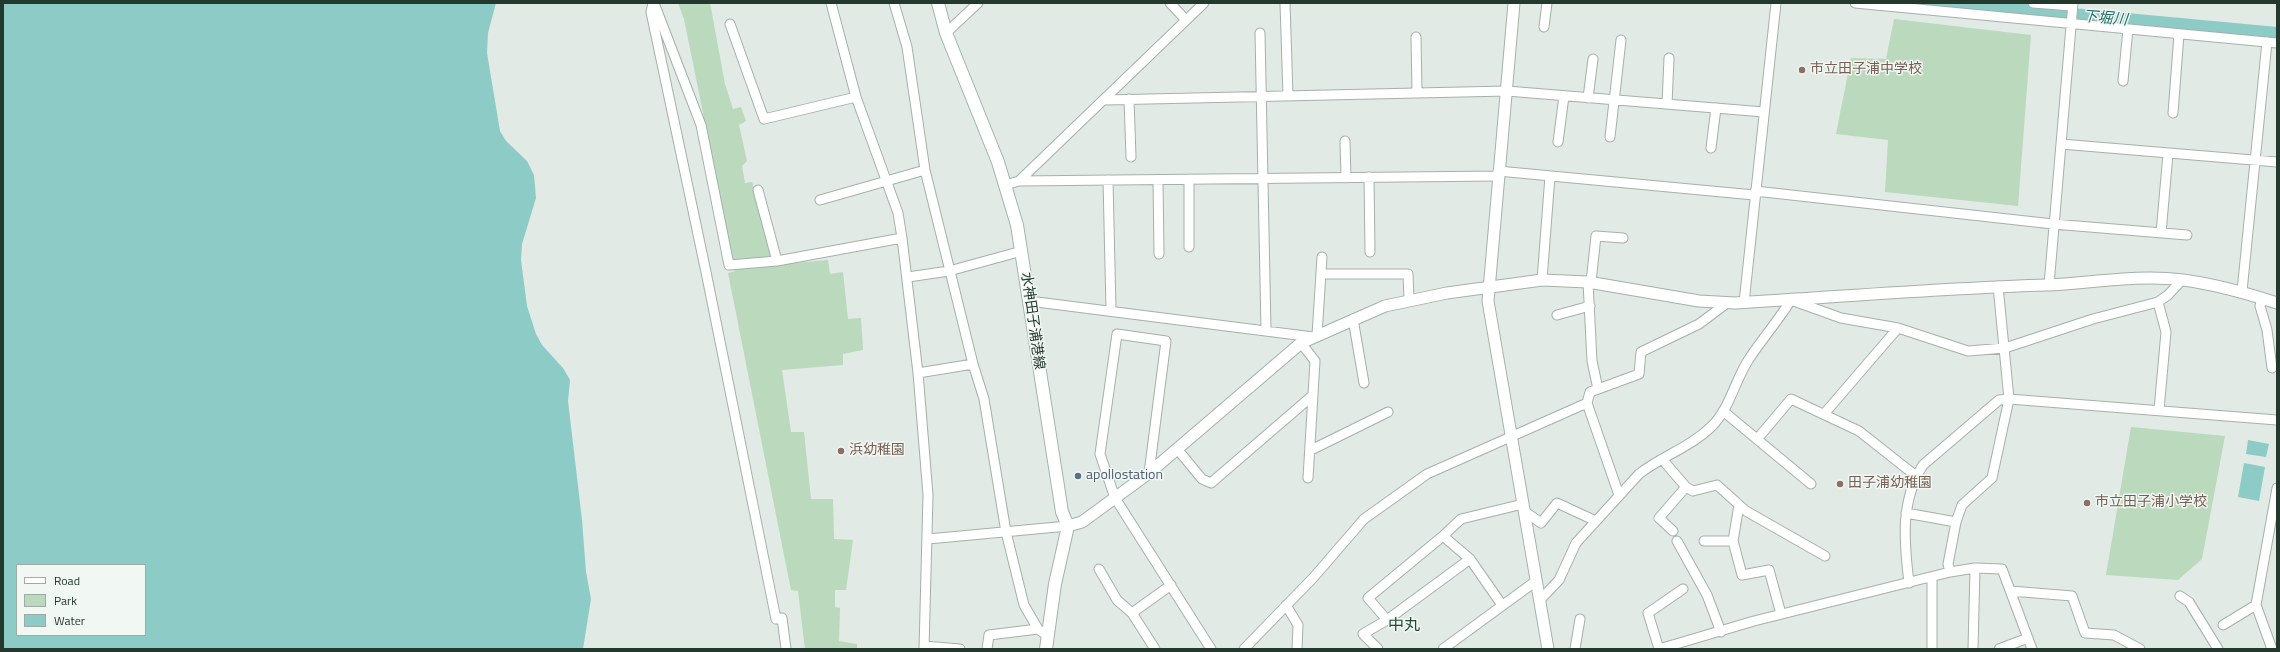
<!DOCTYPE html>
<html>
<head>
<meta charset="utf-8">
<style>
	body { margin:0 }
	#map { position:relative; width:2280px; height:652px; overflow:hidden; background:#e1eae4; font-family:"Titillium Web",sans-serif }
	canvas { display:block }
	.frame { position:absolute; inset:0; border:4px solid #23392e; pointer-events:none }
	.legend { position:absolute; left:16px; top:564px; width:130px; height:72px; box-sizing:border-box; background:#f1f7f2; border:1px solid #9faba4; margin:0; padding:5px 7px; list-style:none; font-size:12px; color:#23392e }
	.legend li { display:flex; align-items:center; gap:8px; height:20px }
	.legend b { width:20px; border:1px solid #9faba4 }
</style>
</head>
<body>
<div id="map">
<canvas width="2280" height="652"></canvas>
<div class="frame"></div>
<ul class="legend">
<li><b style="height:5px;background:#fff"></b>Road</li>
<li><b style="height:11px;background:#bbd9bc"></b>Park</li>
<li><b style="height:11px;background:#8dcbc6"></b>Water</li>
</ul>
</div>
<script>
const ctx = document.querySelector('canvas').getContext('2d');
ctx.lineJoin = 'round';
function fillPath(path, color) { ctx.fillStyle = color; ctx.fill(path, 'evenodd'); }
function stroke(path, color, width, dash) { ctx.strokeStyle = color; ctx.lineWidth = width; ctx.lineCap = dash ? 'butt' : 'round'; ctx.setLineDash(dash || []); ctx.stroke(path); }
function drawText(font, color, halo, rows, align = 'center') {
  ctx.font = font + ' "Titillium Web","Noto Sans JP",sans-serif'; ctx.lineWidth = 3; ctx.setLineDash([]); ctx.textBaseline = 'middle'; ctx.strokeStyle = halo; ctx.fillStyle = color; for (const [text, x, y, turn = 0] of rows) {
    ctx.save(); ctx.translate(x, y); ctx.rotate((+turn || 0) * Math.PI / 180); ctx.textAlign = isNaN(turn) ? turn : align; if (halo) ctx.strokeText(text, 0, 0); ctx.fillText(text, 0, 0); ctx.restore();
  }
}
const green = new Path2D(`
	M678 3H710L725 84 733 109 741 107 746 121 739 125 747 161 742 166 745 183 752 182 774 265 828 260 830 274 843 272 848 319 861 318 863 350 843 354V365L782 370 791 432H804L811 499H833L834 539 853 540 846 590H835V607L840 608 839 641 857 644V649H805L798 591 791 590 728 273 735 271 684 19Z
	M1894 19 2031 35 2018 206 1885 192 1888 140 1836 134 1851 58 1886 59Z
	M2131 427 2225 436 2202 559 2178 580 2106 575Z`);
const water = new Path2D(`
	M3 3H496L488 33 487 53 500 131 506 141 527 161 534 175 536 198 522 244 521 260 527 306 536 334 542 345 563 368 570 380 568 401 582 520 586 572 591 599 583 649H3ZM17 565H145V635H17Z
	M2248 440 2269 444 2266 457 2246 454Z
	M2244 463 2265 467 2259 501 2238 497Z`);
const river = new Path2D(`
	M1933 3 2277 35`);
const minor = new Path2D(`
	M653 3 651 12 706 272 776 619 782 618 786 649
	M654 3 701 125 729 265 777 261 902 238
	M831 3 856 97 898 213 902 238 918 373 928 495 924 649
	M894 3 907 47 925 170 973 364 984 399 1006 532 1024 605 1038 629 1048 636
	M1170 3 1186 20
	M1285 3 1288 96
	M1855 3 2277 43
	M2033 3 2072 6
	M730 24 764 119 856 97
	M1544 27 1547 3
	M946 33 978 3
	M1260 33 1266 330
	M1416 37 1417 93
	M2123 81 2128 29
	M1588 98 1593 59
	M1129 99 1131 157
	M1104 100 1507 91 1764 112
	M1667 104 1669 58
	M2173 113 2179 34
	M1610 137 1621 40
	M1345 141 1346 178
	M1558 142 1564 96
	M2061 144 2277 162
	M1711 148 1716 108
	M1498 171 1754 195
	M1369 177 1370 252
	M1189 179V247
	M1108 180 1111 310
	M1158 180 1159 254
	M1019 181 1498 176
	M1005 185 1019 181 1204 3
	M758 190 777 261
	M1755 191 2053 224 2187 235
	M820 200 925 170
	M2161 233 2168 154
	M1321 274H1408L1409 300
	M908 277 949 271 1022 251
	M1542 280 1550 176
	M1588 282 1592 361 1598 389
	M1591 282 1596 236 1623 238
	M2049 285 2073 3
	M2242 291 2267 42
	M2262 298 2260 306 2267 330 2272 368
	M1029 301 1313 337
	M2158 302 2166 332 2159 410
	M1744 303 1776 3
	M1557 315 1590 306
	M1353 319 1364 383
	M1317 335 1322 257
	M1301 343 1315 361 1308 478
	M918 373 973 364
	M1723 411 1811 484
	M1824 414 1898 328
	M1758 438 1791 399 1859 431 1916 476
	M1178 450 1202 479 1211 483 1312 396
	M1311 450 1388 412
	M1662 459 1686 487 1693 491 1717 485 1746 511 1825 556
	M1149 473 1166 341 1117 334 1100 454 1115 498 1211 649
	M1619 495 1587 403 1590 392 1639 374 1641 352 1699 324 1727 303
	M1739 505 1733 541 1742 575 1769 570 1781 614
	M1524 511 1541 523 1557 503 1596 521
	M1906 513 1956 522
	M1673 531 1659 518 1686 487
	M1443 536 1461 519 1523 504
	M928 539 1068 526
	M1677 541 1707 595 1721 632
	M1704 541H1733
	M1099 569 1117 600 1132 613 1155 649
	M1950 572 1948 564 1956 522 1962 505 1992 478 2009 399 1998 286
	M1932 577V649
	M1909 583C1904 542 1900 501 1923 465L1999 400 2009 399 2277 420
	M2011 591 2072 596 2085 633 2114 635 2140 649
	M2180 596 2189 602 2218 649
	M1539 601 1559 580 1576 543 1639 474C1662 456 1691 447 1712 426 1730 408 1735 380 1749 359 1762 339 1778 321 1791 300L1841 318 1898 328 1968 351 2005 348 2093 319 2158 302 2168 295 2182 280
	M1286 605 1298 625 1297 649
	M1132 613 1171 585
	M1387 620 1470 559
	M2223 625 2256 605
	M924 646 960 649
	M987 649 989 635 1038 629
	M1244 649 1313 578 1364 519 1427 474 1587 403
	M1378 649 1363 634 1387 620 1368 598 1443 536 1470 559 1502 605
	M1443 649 1536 581
	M1575 649 1580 619
	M1659 649 1754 621 1950 572 1975 568 2002 569 2032 649
	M1659 649 1648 613 1683 589
	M1973 649 1975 568
	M1999 649 2028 638
	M2272 649 2256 605 2277 488`);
const tertiary = new Path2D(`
	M1514 3 1488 301 1548 649
	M1068 526 1082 522 1149 473 1301 343 1385 306 1447 293 1542 280 1588 282 1699 301 1735 303C1839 297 1943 288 2047 285 2092 283 2138 274 2183 280 2215 284 2246 293 2277 303`);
const secondary = new Path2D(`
	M938 3 946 33 998 162 1017 225 1062 512 1068 526 1055 584 1046 649`);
const markers = [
	[1802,70,4,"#8d6e63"],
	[841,451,4,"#8d6e63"],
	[1078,476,4,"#5c6f8a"],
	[1840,484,4,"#8d6e63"],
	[2087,503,4,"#8d6e63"]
];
const educationNames = [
	["市立田子浦中学校",1810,70],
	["浜幼稚園",849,451],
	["田子浦幼稚園",1848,484],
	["市立田子浦小学校",2095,503]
];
const streetNames = [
	["水神田子浦港線",1032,321,82]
];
const serviceNames = [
	["apollostation",1086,476]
];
const waterNames = [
	["下堀川",2105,19,5]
];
const quarterNames = [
	["中丸",1404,626]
];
fillPath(green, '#bbd9bc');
fillPath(water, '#8dcbc6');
stroke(river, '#8dcbc6', 16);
stroke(minor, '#a4b1aa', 11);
stroke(tertiary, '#a4b1aa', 13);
stroke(secondary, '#a1b5a9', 14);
stroke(minor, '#fff', 9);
stroke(tertiary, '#fff', 11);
stroke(secondary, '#fff', 12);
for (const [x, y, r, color] of markers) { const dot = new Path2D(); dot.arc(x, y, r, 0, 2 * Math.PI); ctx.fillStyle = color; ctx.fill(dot); stroke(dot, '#f1f7f2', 1.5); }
drawText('14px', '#785e54', '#f1f7f2', educationNames, 'left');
drawText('14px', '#23392e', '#f1f7f2', streetNames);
drawText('14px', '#4e5e75', '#f1f7f2', serviceNames, 'left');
drawText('italic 15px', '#226f6a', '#f1f7f2', waterNames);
drawText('16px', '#214936', '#f1f7f2', quarterNames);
</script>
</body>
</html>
